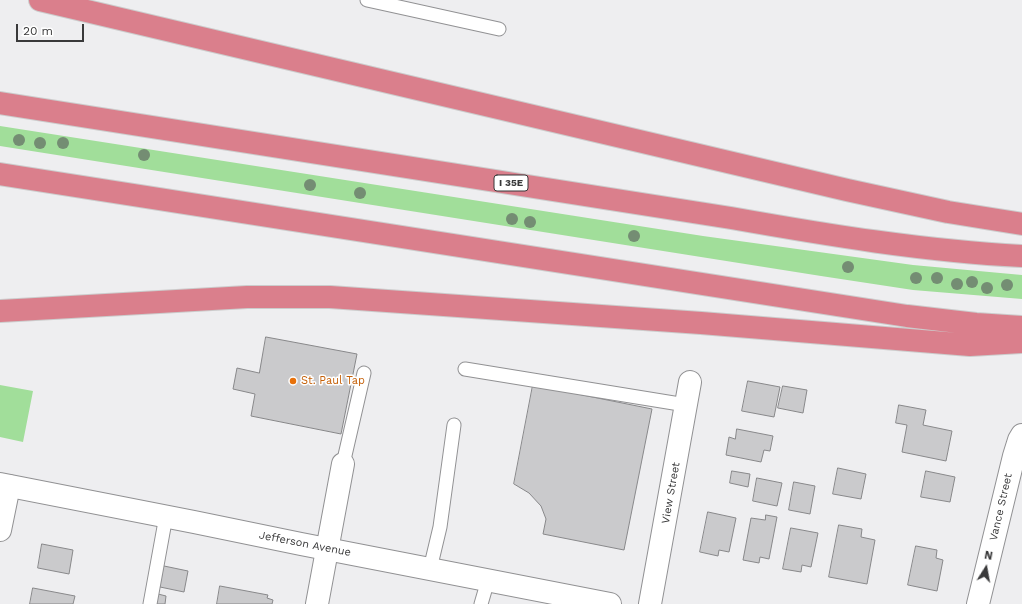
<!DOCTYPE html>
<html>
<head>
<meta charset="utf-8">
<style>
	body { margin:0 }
	#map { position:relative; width:1022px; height:604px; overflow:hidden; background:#eeeef0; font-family:"Work Sans",sans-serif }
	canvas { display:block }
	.north { position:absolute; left:966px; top:548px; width:40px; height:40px; -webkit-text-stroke:3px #fff; paint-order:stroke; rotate:11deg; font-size:11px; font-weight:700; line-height:16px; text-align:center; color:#39393a }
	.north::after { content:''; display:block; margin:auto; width:14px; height:18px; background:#39393a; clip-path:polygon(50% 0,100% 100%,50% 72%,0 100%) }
	.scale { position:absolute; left:16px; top:24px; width:68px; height:18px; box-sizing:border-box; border:2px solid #39393a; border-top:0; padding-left:5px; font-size:12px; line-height:14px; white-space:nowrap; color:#39393a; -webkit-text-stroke:3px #fff; paint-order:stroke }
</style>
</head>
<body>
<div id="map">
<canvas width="1022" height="604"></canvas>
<div class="north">N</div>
<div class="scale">20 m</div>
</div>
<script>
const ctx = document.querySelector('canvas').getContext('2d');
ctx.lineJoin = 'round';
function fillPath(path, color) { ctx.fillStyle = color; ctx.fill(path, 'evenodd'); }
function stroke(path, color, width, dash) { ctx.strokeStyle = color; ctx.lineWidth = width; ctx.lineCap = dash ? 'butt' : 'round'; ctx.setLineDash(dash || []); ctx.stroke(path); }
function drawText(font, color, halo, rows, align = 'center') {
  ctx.font = font + ' "Work Sans",sans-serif'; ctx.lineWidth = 3; ctx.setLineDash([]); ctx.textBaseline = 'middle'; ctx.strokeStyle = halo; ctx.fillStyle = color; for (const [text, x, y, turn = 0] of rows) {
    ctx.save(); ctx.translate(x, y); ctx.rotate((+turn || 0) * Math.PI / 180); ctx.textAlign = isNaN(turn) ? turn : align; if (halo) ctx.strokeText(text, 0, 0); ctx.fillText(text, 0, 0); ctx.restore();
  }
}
const green = new Path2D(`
	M0 126 703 236 913 265 1022 275V299L913 290 821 276 0 146Z
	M0 385 33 391 23 442 0 437Z`);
const building = new Path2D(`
	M266 337 357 354 341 434 251 416 255 394 233 389 237 368 259 373Z
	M748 381 780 387 774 417 742 411Z
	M533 385 652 409 624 550 543 534 546 519 541 506 529 493 514 484Z
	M783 386 807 390 803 413 778 408Z
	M899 405 926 410 923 425 952 431 946 461 902 452 907 425 896 423Z
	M737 429 773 436 770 451 764 450 761 462 726 455 729 437 735 439Z
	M838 468 866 474 861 499 833 494Z
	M732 471 750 474 748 487 730 483Z
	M926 471 955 477 950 502 921 497Z
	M757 478 782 483 777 506 753 501Z
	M794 482 815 486 810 514 789 510Z
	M708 512 736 518 729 552 719 550 718 556 700 552Z
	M766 515 777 517 769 559 760 557 759 563 743 560 751 518 765 520Z
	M839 525 862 529 861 537 875 540 867 584 829 577Z
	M791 528 818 533 811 567 802 565 801 572 783 569Z
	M42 544 73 550 69 574 38 568Z
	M916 546 937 550 936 558 943 560 937 591 908 585Z
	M164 566 188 571 184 592 160 587Z
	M220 586 268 595 267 598 273 600 272 604H217Z
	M33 588 75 596 73 604H30Z
	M158 594 166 596 165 604H156Z`);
const service = new Path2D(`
	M367 0 499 29
	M465 369 686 405
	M343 464 364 373
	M430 569 440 527 454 425
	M150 604 166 516
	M481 604 488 580`);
const minor = new Path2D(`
	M0 530 9 486
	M317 604 343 464
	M650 604 690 382
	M978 604 1014 456 1019 440 1022 435`);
const tertiary = new Path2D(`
	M0 484 194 522 301 544 610 604`);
const motorway = new Path2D(`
	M40 0 847 190 948 212 1022 224
	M0 103 731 218C827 235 924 251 1022 256
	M0 174 907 316 976 324 1022 327
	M0 311 247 297H330L701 323 970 345 1022 342`);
const trees = [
	[19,140],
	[40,143],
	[63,143],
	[144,155],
	[310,185],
	[360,193],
	[512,219],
	[530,222],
	[634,236],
	[848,267],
	[916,278],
	[937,278],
	[972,282],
	[957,284],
	[1007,285],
	[987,288]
];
const markers = [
	[293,381,4,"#e8710a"]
];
const shields = [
	[511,183,34]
];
const shieldNames = [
	["I 35E",511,183]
];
const foodNames = [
	["St. Paul Tap",301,381]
];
const streetNames = [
	["View Street",671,493,-80],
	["Vance Street",1001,507,-77],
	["Jefferson Avenue",305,544,11]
];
fillPath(green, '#a1de9a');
fillPath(building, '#cacacc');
stroke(building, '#88888a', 1);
stroke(service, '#919193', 15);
stroke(minor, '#919193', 24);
stroke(tertiary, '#919193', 24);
stroke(motorway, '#ccc', 24);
stroke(service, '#fff', 13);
stroke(minor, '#fff', 22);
stroke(tertiary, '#fff', 22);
stroke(motorway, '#da7f8c', 22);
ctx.fillStyle = '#748d73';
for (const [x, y] of trees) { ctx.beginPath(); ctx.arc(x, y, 6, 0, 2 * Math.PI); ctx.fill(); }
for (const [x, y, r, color] of markers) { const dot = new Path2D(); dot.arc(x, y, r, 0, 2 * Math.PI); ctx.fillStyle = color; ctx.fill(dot); stroke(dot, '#fff', 1.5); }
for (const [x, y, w] of shields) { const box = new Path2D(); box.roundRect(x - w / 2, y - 8, w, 16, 3); ctx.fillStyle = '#fff'; ctx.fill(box); stroke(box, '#39393a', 1); }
drawText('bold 10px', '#39393a', null, shieldNames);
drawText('11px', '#c56008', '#fff', foodNames, 'left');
drawText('11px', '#39393a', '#fff', streetNames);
</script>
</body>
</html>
